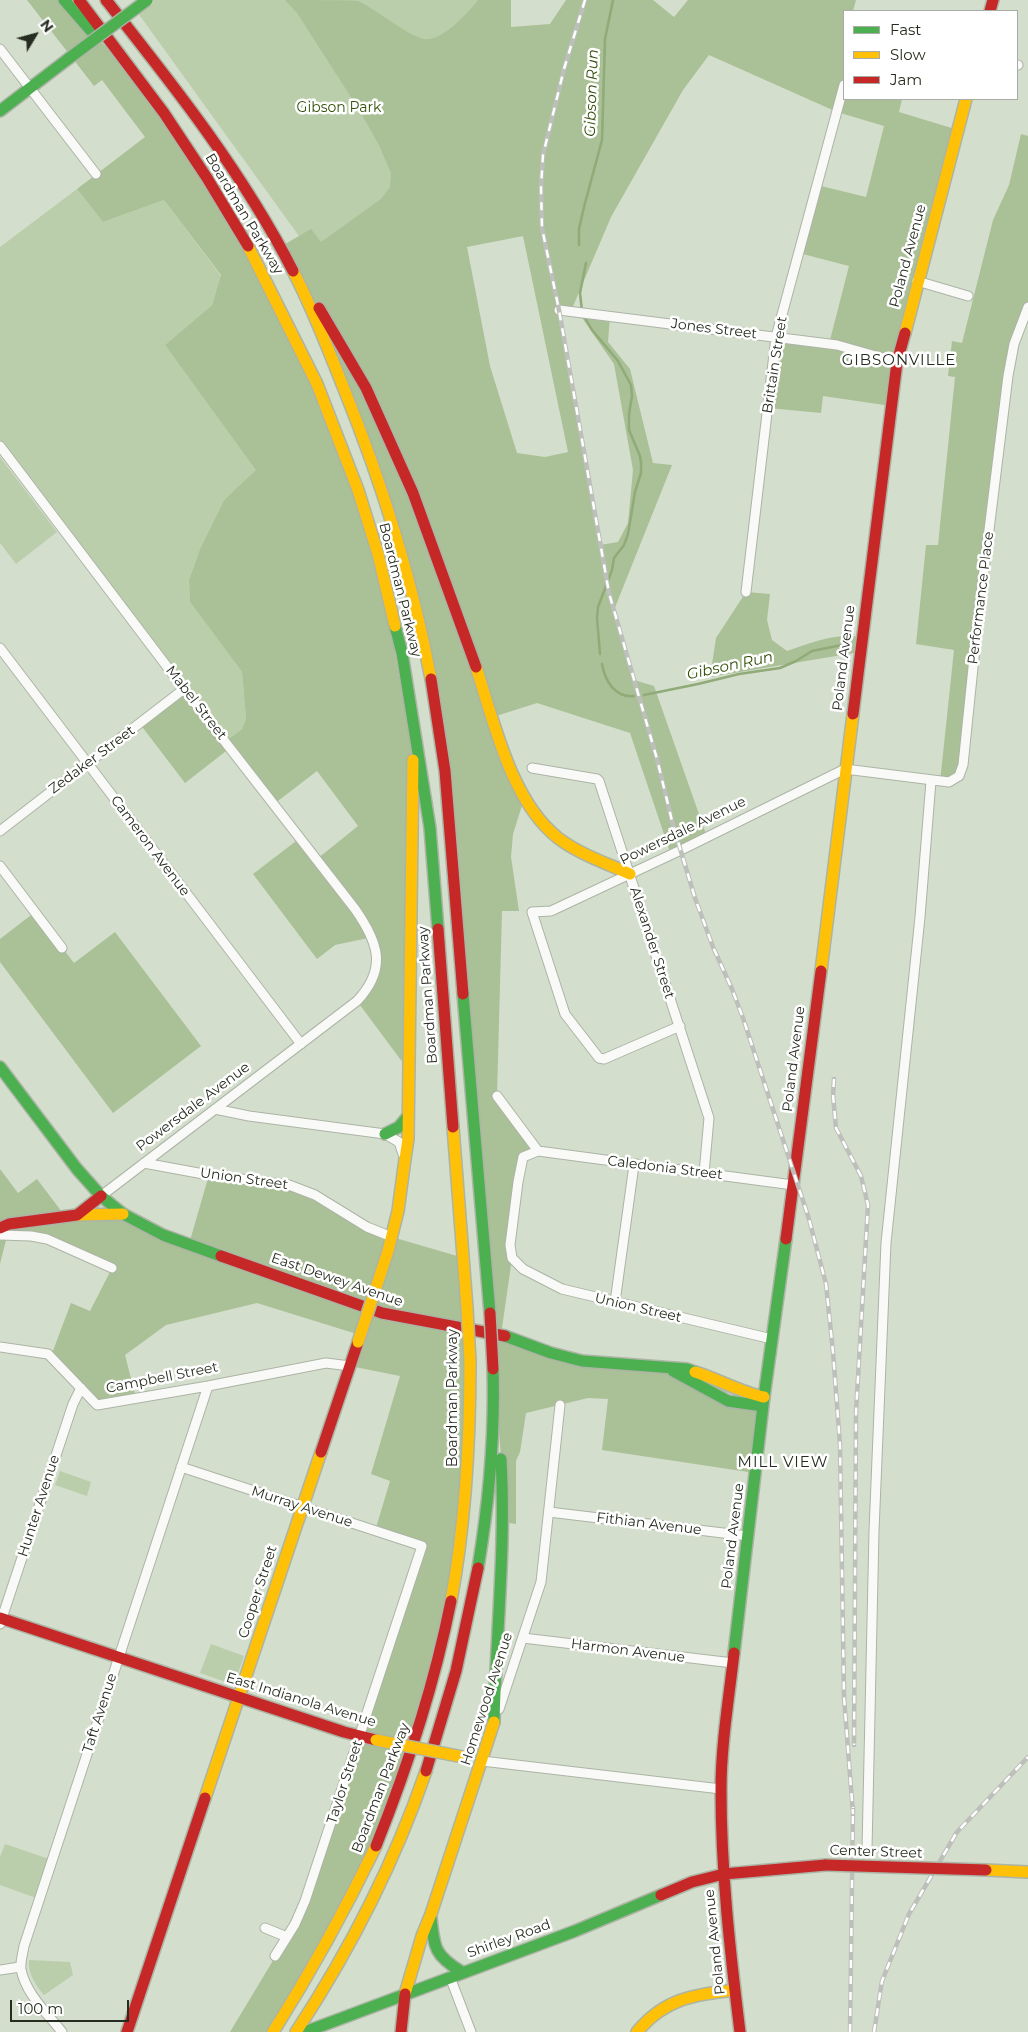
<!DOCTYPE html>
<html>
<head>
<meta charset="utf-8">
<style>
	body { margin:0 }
	#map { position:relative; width:1028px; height:2032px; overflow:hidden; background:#d4decc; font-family:Montserrat,sans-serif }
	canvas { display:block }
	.legend { position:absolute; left:843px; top:10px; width:175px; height:90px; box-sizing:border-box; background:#fff; border:1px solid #a8aba6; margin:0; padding:6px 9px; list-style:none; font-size:15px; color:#262d20 }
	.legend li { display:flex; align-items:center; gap:10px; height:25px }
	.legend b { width:25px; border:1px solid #a8aba6 }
	.north { position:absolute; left:10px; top:10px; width:50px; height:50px; -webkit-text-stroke:4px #fff; paint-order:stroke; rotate:53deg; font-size:14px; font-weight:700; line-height:20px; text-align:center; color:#262d20 }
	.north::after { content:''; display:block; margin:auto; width:18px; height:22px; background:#262d20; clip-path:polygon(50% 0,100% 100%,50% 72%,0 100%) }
	.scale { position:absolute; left:10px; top:2000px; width:119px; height:22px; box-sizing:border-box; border:2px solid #262d20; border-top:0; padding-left:6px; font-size:15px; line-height:18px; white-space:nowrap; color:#262d20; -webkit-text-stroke:4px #fff; paint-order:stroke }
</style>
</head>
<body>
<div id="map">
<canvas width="1028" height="2032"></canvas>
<ul class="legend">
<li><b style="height:6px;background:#4caf50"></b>Fast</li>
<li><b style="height:6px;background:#ffc107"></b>Slow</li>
<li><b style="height:6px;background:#c62828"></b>Jam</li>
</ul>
<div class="north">N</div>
<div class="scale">100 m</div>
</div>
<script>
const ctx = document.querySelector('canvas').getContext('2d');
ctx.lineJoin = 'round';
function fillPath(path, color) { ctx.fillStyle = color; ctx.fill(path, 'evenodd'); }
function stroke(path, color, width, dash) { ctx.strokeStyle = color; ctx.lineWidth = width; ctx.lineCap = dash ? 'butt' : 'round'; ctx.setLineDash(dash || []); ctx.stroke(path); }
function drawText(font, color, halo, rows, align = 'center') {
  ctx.font = font + ' Montserrat,sans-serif'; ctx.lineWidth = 5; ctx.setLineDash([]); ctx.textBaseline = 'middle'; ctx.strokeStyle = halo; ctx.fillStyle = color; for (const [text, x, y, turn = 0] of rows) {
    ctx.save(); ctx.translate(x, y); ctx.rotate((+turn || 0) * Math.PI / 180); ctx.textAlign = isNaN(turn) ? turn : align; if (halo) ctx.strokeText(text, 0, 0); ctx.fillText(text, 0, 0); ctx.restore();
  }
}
const green = new Path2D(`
	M147 0H497L473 140 317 261 135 9Z
	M77 189 103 222 164 200 221 276 212 305 165 345 257 470 224 500 200 549 189 580 190 602 242 672 246 719 242 729 225 742 0 446V247Z
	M0 457 57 532 16 564 0 543Z
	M60 1471 91 1482 87 1496 55 1485Z
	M211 1644 244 1656 234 1685 200 1673Z
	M5 1844 52 1860 39 1899 0 1885V1857Z
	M29 1960 70 1962 73 1975 44 1995C36 1986 27 1972 29 1960Z`);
const forest = new Path2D(`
	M27 0H64L164 113 279 304 378 554 413 758 409 1071 357 1001 373 976V937L335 945 317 959 253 874 300 838 317 859 358 826 317 771 274 804 230 748 185 783 140 724 184 689 226 741 242 729 246 719 242 672 190 602 189 580 200 549 224 500 256 470 165 345 212 305 221 275 164 200 103 222 77 189 145 137 102 80 94 86Z
	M285 0C297 0 352 0 358 1 376 9 408 36 424 39 442 42 468 13 478 0H511V27L550 24 566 0H653L674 17 688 0H856L853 11H844V99H902L899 112 958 130 891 406 823 396 821 413 768 408 776 337 829 344 849 266 799 253 817 185 866 197 884 126 837 112 709 55 683 90 611 217 571 311 557 310 600 545 618 542 628 523 633 470 614 364 578 312 610 316 608 342 630 369 653 463 672 465 614 610 634 680 654 686 707 837 671 855 630 733 537 703 493 717 524 799 513 834 511 857 519 911H502L497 1095 538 1151 523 1157 512 1258 501 1335 551 1353 667 1368 710 1392 763 1406 755 1473 602 1450 608 1399 588 1398 526 1413 520 1452 516 1461V1524L502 1522V1469L445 771 393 525 280 247 311 229 321 242 381 199 390 187 391 173 379 145 358 108 297 13ZM523 236 568 452 545 457 517 453 490 366 467 247Z
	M1021 134 1028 136V307L1014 344 962 771 940 782 954 650 916 644 926 545H938L955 377 948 376 952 341 962 343 993 220 1009 185Z
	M746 592 770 594 767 620 772 640 787 651C813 642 835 633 862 637L860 652 710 677 716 638Z
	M35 912 74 963 115 932 201 1046 113 1113 0 962V939Z
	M0 1169 18 1193 37 1179 65 1216 123 1214 189 1244 209 1175 289 1185 392 1237 464 1258 470 1361 454 1584 384 1827 273 2032H230L295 1924 422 1547 375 1531 390 1481 371 1474 400 1376 350 1366 360 1335 257 1303 166 1325 125 1355 136 1398 97 1405 51 1356 71 1303 90 1311 112 1268 62 1244 7 1236 0 1264Z`);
const stream = new Path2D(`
	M579 245V229L584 207 602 140 605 39 613 0
	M582 311 580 293 586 263
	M584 316 592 330 618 361 631 385 632 396 629 414V430L640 456 641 463V473L635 492 628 534 624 545 614 558 612 570 598 607 597 618 600 654
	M602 664C605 681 615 698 634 696
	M644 695 698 684 739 674 780 668 796 661 812 651 847 644`);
const street = new Path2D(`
	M0 49 96 174
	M1017 65H1018
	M917 281 968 296
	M559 310 837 345 897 362
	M0 446 184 689 355 909C378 942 388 968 357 1001L101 1196
	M746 592 776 337 844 85
	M0 648 301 1044
	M532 768 597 779 599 781 709 1118 704 1173
	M0 831 184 689
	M0 866 62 948
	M680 1026 604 1059 599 1058 565 1014 532 912 551 911 681 850 845 769 949 782 959 776 963 765 978 619 1008 376 1014 344 1028 307
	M497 1096 538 1151
	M215 1109 249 1116 385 1134 399 1142 403 1154
	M144 1163 209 1175 289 1185 315 1195 367 1227 392 1237
	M0 1235 31 1236 47 1239 112 1268
	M615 1302 634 1165
	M772 1339 562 1289 523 1269 512 1258 510 1245 518 1182 523 1157 538 1151 793 1185
	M0 1347 48 1354 97 1405 208 1386 326 1363 350 1366
	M181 1467 422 1546 305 1901 295 1924 275 1956
	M549 1512 748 1536
	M0 1624 73 1404 81 1388
	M523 1638 733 1663
	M499 1709 541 1582 560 1405
	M482 1761 721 1789
	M867 1849 874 1531 886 1243 920 917 931 781
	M265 1928 287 1937
	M0 1970 20 1967
	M450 1977 471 2032
	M62 2032C48 2014 25 1993 21 1969 20 1962 23 1953 24 1946L208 1386`);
const fast = new Path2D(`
	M64 0 91 31
	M0 111 68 59
	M395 626 402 653 430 828 438 929
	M463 994 490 1313
	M0 1067 77 1169 101 1196 123 1214 163 1235 221 1256
	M385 1134 399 1127 408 1116
	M505 1336 551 1353 582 1361 687 1369 695 1372
	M673 1371 728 1401 763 1406
	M478 1568C489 1502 495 1436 493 1369
	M734 1653 764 1397 786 1239
	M494 1722C496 1634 506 1547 501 1459
	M431 1918C434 1948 435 1956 462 1972
	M305 2032 575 1931 661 1895`);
const slow = new Path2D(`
	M248 246 317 384 358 490 378 554 395 626
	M293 271C313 309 328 349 344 389 382 483 412 579 431 679
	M905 333 966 99
	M476 667C494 722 511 801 558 838 579 854 606 863 630 874
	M821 971 853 714
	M453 1127 467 1308
	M405 1159 408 1139 413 760
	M77 1215 123 1214
	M388 1251 398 1211 405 1159
	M695 1372C718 1379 740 1392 764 1397
	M451 1601C466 1521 470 1442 470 1361
	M205 1798 321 1452
	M986 1870 1028 1872
	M405 1994 422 1936 431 1914 494 1722
	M273 2032C311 1972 345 1910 376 1846
	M296 2032C350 1950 394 1864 426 1771
	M637 2032C665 1998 694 1995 735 1990`);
const jam = new Path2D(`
	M79 0 164 113 207 178 248 246
	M106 0C174 86 243 173 293 271
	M990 11 993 0
	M319 308 366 388 413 493 476 667
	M431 679 445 771 463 994
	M853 714 897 362 905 333
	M438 929 453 1127
	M0 1228 9 1224 77 1215 101 1196
	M786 1239 821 971
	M221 1256 382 1313 505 1336
	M321 1452 358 1342
	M0 1618 344 1732 376 1740
	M734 1653C729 1698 721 1744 721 1790 721 1871 730 1951 740 2032
	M426 1771 456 1671 478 1568
	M376 1846C408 1766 434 1686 451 1601
	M661 1895 692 1882 724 1874 826 1865
	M127 2032 205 1798
	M401 2032 405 1994`);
const rail = new Path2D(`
	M585 0 564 69 543 155 541 187 542 228 559 310 609 593 657 759 673 825 695 898 713 947 732 989 743 1018 809 1219 826 1284 833 1352 840 1445 844 1697 853 1814
	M834 1079 833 1095 836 1128 861 1176 868 1205 856 1412 854 1745
	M850 2032 853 1807
	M874 2032 882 1981 909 1914 957 1832 1028 1757`);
const fastBridge = new Path2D(`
	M68 59 147 0`);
const slowBridge = new Path2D(`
	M467 1308 470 1361
	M358 1342 388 1251
	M376 1740 463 1757`);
const jamBridge = new Path2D(`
	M490 1313 493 1369
	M826 1865 986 1870`);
const parkNames = [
	["Gibson Park",339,108]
];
const streetNames = [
	["Boardman Parkway",244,214,59],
	["Poland Avenue",908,256,-75],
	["Jones Street",714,329,7],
	["Brittain Street",775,365,-81],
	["Boardman Parkway",400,590,76],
	["Performance Place",981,598,-83],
	["Poland Avenue",844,658,-83],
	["Mabel Street",196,703,52],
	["Zedaker Street",92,760,-37],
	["Powersdale Avenue",683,831,-26],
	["Cameron Avenue",150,846,53],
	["Alexander Street",652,943,72],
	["Boardman Parkway",428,995,-94],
	["Poland Avenue",794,1059,-83],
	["Powersdale Avenue",193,1107,-37],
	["Caledonia Street",665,1168,7],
	["Union Street",244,1179,8],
	["East Dewey Avenue",337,1280,19],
	["Union Street",638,1308,13],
	["Campbell Street",162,1378,-11],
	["Boardman Parkway",453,1398,-90],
	["Hunter Avenue",39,1506,-72],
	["Murray Avenue",302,1507,18],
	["Fithian Avenue",649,1524,7],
	["Poland Avenue",733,1536,-83],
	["Cooper Street",258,1592,-72],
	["Harmon Avenue",628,1651,7],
	["Homewood Avenue",487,1699,-72],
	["East Indianola Avenue",301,1700,17],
	["Taft Avenue",100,1713,-72],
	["Taylor Street",345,1782,-72],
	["Boardman Parkway",381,1788,-69],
	["Center Street",876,1852,2],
	["Shirley Road",509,1939,-20],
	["Poland Avenue",715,1942,-96]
];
const waterNames = [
	["Gibson Run",592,93,-88],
	["Gibson Run",730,666,-12]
];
const neighbourhoodNames = [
	["GIBSONVILLE",899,361],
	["MILL VIEW",783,1463]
];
fillPath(green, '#bbceab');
fillPath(forest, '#aac096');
stroke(stream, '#90aa78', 2.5);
stroke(street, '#acb4a6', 11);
stroke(fast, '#acb4a6', 14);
stroke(slow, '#acb4a6', 14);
stroke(jam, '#acb4a6', 14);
stroke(street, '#f9faf7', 9);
stroke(fast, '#4caf50', 11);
stroke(slow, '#ffc107', 11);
stroke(jam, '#c62828', 11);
stroke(rail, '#bdbfbb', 4.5);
stroke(rail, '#fff', 2.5, [8]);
stroke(fastBridge, '#acb4a6', 14, []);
stroke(slowBridge, '#acb4a6', 14, []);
stroke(jamBridge, '#acb4a6', 14, []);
stroke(fastBridge, '#4caf50', 11);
stroke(slowBridge, '#ffc107', 11);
stroke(jamBridge, '#c62828', 11);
drawText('14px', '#34510c', '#fff', parkNames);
drawText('14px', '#262d20', '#fff', streetNames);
drawText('italic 15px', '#314e07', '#fff', waterNames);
ctx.letterSpacing = '1px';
drawText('15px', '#262d20', '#fff', neighbourhoodNames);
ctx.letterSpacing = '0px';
</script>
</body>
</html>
